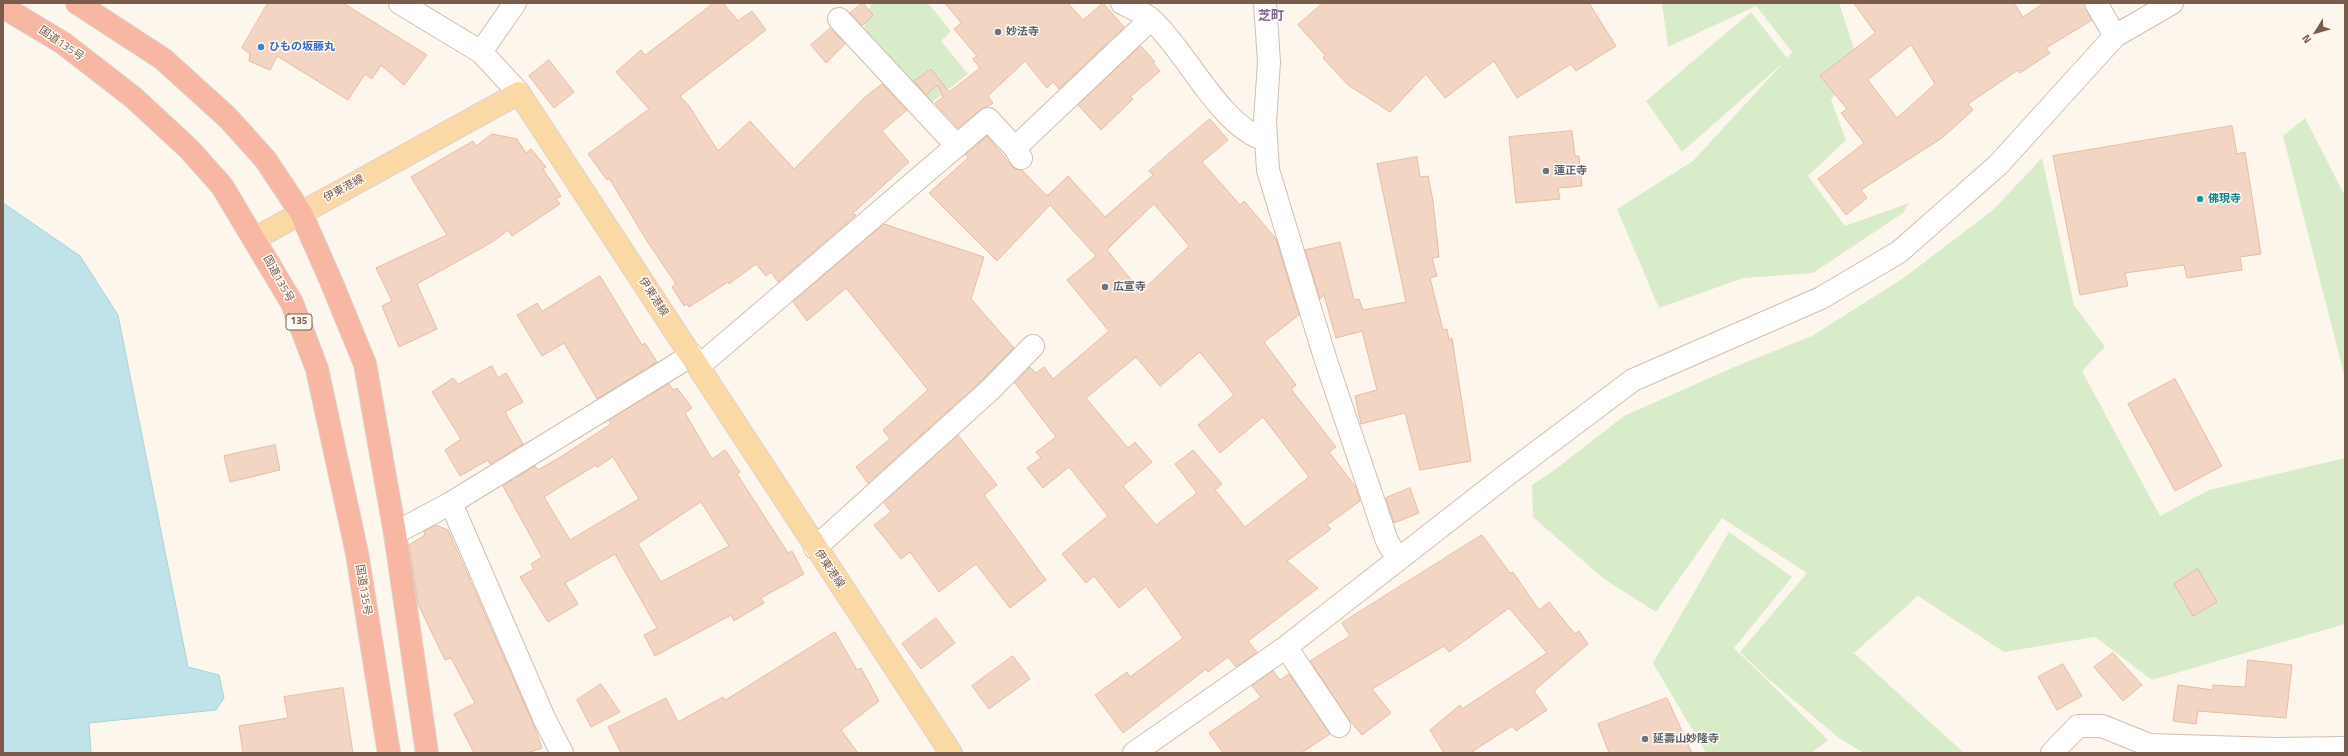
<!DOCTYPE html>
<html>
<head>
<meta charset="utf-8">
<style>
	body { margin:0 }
	#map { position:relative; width:2348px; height:756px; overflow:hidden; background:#fdf6ec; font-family:"Titillium Web",sans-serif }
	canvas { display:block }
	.frame { position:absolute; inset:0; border:4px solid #7a5c4d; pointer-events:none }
	.north { position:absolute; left:2296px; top:12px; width:40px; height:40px; -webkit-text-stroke:3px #fffaf3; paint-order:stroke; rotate:233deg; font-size:11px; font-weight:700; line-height:16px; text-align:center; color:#7a5c4d }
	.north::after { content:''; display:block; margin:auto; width:14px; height:18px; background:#7a5c4d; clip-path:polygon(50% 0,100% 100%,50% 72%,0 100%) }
</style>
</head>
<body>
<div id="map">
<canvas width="2348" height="756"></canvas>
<div class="frame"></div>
<div class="north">N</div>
</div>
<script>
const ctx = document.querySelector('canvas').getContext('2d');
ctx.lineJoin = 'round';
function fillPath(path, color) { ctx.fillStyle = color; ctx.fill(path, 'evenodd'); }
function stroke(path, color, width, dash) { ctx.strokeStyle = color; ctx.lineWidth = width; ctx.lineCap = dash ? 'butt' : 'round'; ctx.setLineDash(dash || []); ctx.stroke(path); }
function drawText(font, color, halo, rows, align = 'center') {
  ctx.font = font + ' "Titillium Web","Noto Sans JP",sans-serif'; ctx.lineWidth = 3; ctx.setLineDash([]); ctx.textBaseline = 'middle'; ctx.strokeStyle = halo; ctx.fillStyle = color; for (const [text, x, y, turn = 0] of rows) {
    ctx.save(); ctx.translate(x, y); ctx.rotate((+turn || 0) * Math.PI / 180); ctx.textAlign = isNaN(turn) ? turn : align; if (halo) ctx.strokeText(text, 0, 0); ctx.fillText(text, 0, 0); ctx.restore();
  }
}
const green = new Path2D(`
	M871 3H928L951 31 941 41 968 74 927 106 862 34Z
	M1662 3H1839L1857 58 1831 100 1846 140 1808 176 1845 226 1909 203 1903 213 1813 273 1743 278 1659 308 1617 209 1693 161 1784 62 1682 152 1646 101 1751 12 1787 58 1792 52 1756 6 1668 47Z
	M2305 118 2345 196V378L2283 136Z
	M2042 158 2074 305 2105 347 2082 371 2160 516 2209 490 2345 458V624L2152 680 2095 637 2004 652 1918 596 1854 653 1964 753H1864L1839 738 1765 676 1740 652 1807 573 1722 518 1656 612 1604 579 1533 517 1532 485 1552 472 1624 416 1732 368 1812 336 1905 277 1993 210Z
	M1729 532 1792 577 1734 648 1828 740 1811 753H1706L1653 663Z`);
const water = new Path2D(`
	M3 203 80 256 118 315 188 667 219 675 224 698 216 710 89 723 91 753H3Z`);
const building = new Path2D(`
	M268 3H343L427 55 404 85 381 65 372 79 365 74 348 100 277 56 270 70 249 61 250 54 242 48Z
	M714 3H723L738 21 752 11 766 30 680 96 689 106 718 151 750 121 794 169 864 98 882 84 907 110 882 131 909 162 852 214 856 215 778 282 771 272 766 276 756 264 729 284 728 282 689 307 687 304 684 306 672 287 676 284 647 241 609 178 607 180 588 154 649 109 616 72 641 50 645 55Z
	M863 3 873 15 862 26 850 13Z
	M945 3H1068L1083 20 1103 3 1124 27 1059 89 1053 82 1047 88 1025 61 988 96 993 103 980 110 958 128 935 103 943 97 938 85 926 95 914 81 931 69 949 92 980 68 973 59 977 56 954 29 961 23Z
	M1323 3H1589L1616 46 1576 71 1571 64 1517 98 1494 61 1445 98 1426 74 1390 112 1348 85 1323 58 1325 55 1298 25Z
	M1854 3H2014L2023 17 2044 3H2084L2092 20 2046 48 2050 53 2020 73 2018 70 1968 104 1973 110 1942 138 1861 190 1867 198 1846 215 1818 179 1864 143 1841 113 1847 109 1820 76 1875 33ZM1911 45 1935 84 1897 118 1868 80Z
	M831 28 845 44 826 63 811 45Z
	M1141 46 1155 62 1153 63 1160 71 1130 97 1133 99 1101 130 1078 105Z
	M549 60 574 92 554 108 529 76Z
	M1210 119 1228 140 1202 162 1240 205 1244 201 1276 239 1299 315 1264 342 1296 385 1291 389 1336 447 1329 452 1355 486 1360 501 1327 525 1331 529 1287 561 1318 588 1248 641 1257 652 1236 667 1228 657 1208 672 1206 669 1123 733 1095 695 1127 672 1130 677 1183 638 1146 586 1119 608 1094 576 1086 583 1062 554 1108 516 1069 467 1043 488 1027 468 1041 458 1036 452 1056 437 1015 383 1030 367 1036 373 1044 367 1053 379 1109 331 1067 280 1096 256 1050 205 997 261 929 193 968 158 966 154 987 136 1011 165 1015 169 1022 170 1047 196 1068 176 1105 217 1153 175 1149 171ZM1154 204 1189 246 1141 292 1107 250ZM1200 352 1234 395 1198 425 1220 453 1263 417 1309 477 1245 527 1215 490 1222 484 1193 450 1175 464 1197 493 1156 525 1123 486 1152 462 1135 442 1128 448 1086 398 1136 357 1160 386Z
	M2232 126 2237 154 2245 152 2261 254 2240 257 2242 270 2187 278 2184 265 2125 273 2128 286 2080 295 2053 156Z
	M1572 131 1575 156H1579L1582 186 1558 188 1560 199 1516 203 1509 137Z
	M492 134 517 139 526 153 531 149 546 167 543 169 561 196 556 199 560 204 512 236 508 230 494 241 417 284 437 329 399 347 382 306 392 301 376 268 447 235 411 177 473 141 476 146Z
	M1417 157 1420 177 1428 176 1433 201 1439 257 1432 258 1437 276 1430 278 1443 330 1447 329 1449 340 1452 338 1471 461 1420 470 1405 413 1361 424 1355 396 1377 390 1362 331 1336 338 1324 295 1320 299 1305 250 1340 242 1354 300 1359 299 1363 310 1406 302 1377 164Z
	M884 224 984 257 971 299 1014 348 982 380 868 483 856 467 890 439 883 430 928 390 846 288 807 321 793 302Z
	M600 276 642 345 645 343 657 362 597 399 564 343 542 356 517 315 537 303 542 311Z
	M492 366 498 378 506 373 523 402 505 412 523 444 490 464 488 460 460 476 445 450 461 439 432 392 453 378 458 384Z
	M2175 379 2222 466 2175 491 2128 404Z
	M669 384 673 390 677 388 692 408 685 413 712 459 725 450 740 472 737 474 788 553 792 551 804 574 761 598 764 603 734 621 731 615 655 656 644 635 657 628 615 554 565 583 578 604 548 622 520 577 534 569 531 564 542 557 503 486 535 466 538 470 562 456 611 424 609 420ZM613 457 639 499 570 540 544 497 596 465 597 467ZM701 502 729 546 661 582 638 544Z
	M958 435 997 485 984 495 1046 580 1010 608 976 564 939 592 910 552 901 559 874 525 891 512 884 503Z
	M275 445 280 470 230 482 224 456Z
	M1410 488 1419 513 1394 523 1386 498Z
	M436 525 448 530 535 728 542 748 527 753H474L454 714 475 703 451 658 445 660 418 604 409 545 425 535 424 532Z
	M1482 535 1510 573 1513 572 1539 610 1549 602 1575 634 1579 631 1588 644 1534 691 1547 710 1516 731 1512 726 1470 753H1444L1430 730 1460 705 1462 709 1547 653 1509 608 1449 652 1444 646 1372 689 1391 713 1362 735 1350 721 1310 661 1350 636 1342 623Z
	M2198 569 2217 602 2193 616 2174 584Z
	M936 618 955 643 921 669 902 644Z
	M835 632 857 670 861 668 879 701 841 730 858 753H621L608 727 666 698 678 722 723 697 725 700Z
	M2113 653 2142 685 2123 701 2094 667Z
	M1013 656 1030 679 989 709 972 686Z
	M2248 660 2292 665 2286 718 2198 711 2196 724 2173 721 2178 685 2213 690V685L2245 687Z
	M2063 664 2082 696 2057 710 2038 677Z
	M1273 671 1280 680 1289 674 1330 734 1301 753H1223L1209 733 1261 697 1252 686Z
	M601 684 620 712 591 727 577 700Z
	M343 688 353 753H243L239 726 288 718 284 697Z
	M1667 698 1692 753H1609L1598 724Z`);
const minor = new Path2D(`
	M400 3 481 52 519 93
	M1122 3C1132 8 1144 13 1152 20 1187 52 1219 125 1265 140
	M1265 3 1269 62 1265 121 1268 170 1326 361 1387 541 1398 560
	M2096 3 2115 36
	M839 19 957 146
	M481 52 515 3
	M1015 148 1151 19
	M699 366 988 119 1015 148 1021 158
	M451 503 544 718 562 753
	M395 533 451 503 692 355
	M815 548 991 389 1033 346
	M1286 647 1339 726
	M1134 753 1286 647 1504 477 1633 380 1821 298 1899 252 1998 165 2115 36 2172 3
	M2052 753 2078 726H2102L2149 745 2276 749 2345 748`);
const major = new Path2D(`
	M256 238 519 93C664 313 806 534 951 753`);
const highway = new Path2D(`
	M77 3 163 59 228 118 265 159 301 213 331 281 365 364 395 533 427 753
	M3 7 63 43 134 98 189 149 222 186 292 303 317 369 357 553 389 753`);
const markers = [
	[998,32,4,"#6b7280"],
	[261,47,4,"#3f7fe0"],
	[1546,171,4,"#6b7280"],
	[2200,199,4,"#0f9aa8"],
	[1105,287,4,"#6b7280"],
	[1645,739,4,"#6b7280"]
];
const shields = [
	[299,322,26]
];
const shieldNames = [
	["135",299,322]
];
const worshipNames = [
	["妙法寺",1006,32],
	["蓮正寺",1554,171],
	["広宣寺",1113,287],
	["延壽山妙隆寺",1653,739]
];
const streetNames = [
	["国道135号",61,44,34],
	["伊東港線",344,189,-29],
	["国道135号",278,279,61],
	["伊東港線",653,297,57],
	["伊東港線",829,569,56],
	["国道135号",363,590,81]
];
const shopNames = [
	["ひもの坂藤丸",269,47]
];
const cultureNames = [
	["佛現寺",2208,199]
];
const quarterNames = [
	["芝町",1271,17]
];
fillPath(green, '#d8ecc9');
fillPath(water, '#bfe3e8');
stroke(water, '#a5d3da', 1);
fillPath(building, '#f3d5c3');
stroke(building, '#e6bba3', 1);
stroke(minor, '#d1beb0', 24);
stroke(major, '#dad1cd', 24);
stroke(highway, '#dad1cd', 24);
stroke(minor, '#fff', 22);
stroke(major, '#fbd9a5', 22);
stroke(highway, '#f7b7a3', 22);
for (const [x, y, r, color] of markers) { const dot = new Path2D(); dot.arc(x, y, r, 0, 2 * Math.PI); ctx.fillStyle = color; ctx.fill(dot); stroke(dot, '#fffaf3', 1.5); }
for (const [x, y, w] of shields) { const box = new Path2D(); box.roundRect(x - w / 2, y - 8, w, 16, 3); ctx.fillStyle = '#fffaf3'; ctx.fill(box); stroke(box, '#7a5c4d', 1); }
drawText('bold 10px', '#7a5c4d', null, shieldNames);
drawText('bold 11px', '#5b616d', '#fffaf3', worshipNames, 'left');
drawText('11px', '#7a5c4d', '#fffaf3', streetNames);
drawText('bold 11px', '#366cbe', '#fffaf3', shopNames, 'left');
drawText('bold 11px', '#0d838f', '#fffaf3', cultureNames, 'left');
drawText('bold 13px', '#846695', '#fffaf3', quarterNames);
</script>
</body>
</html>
